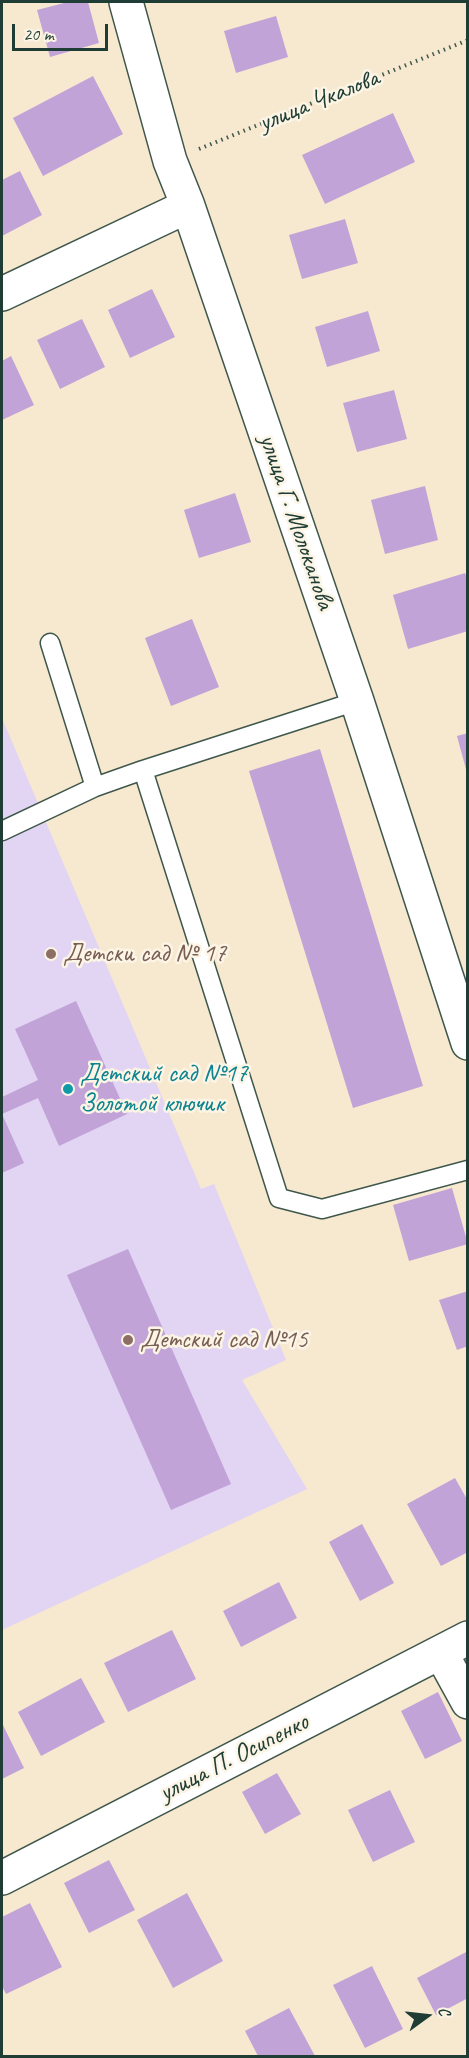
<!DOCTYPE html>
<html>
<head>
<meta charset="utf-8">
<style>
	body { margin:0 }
	#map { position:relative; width:469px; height:2058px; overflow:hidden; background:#f7e8d0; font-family:Caveat,sans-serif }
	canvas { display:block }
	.frame { position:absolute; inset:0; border:3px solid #1f3d34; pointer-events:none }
	.north { position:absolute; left:397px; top:1986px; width:60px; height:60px; -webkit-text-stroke:4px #fcf5e5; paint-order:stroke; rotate:75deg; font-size:16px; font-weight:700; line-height:24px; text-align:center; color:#1f3d34 }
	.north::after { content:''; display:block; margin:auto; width:21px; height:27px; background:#1f3d34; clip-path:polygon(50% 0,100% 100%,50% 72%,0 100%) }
	.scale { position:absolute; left:12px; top:24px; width:96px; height:27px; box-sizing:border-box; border:3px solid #1f3d34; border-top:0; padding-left:8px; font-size:18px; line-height:21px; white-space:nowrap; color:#1f3d34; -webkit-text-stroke:4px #fcf5e5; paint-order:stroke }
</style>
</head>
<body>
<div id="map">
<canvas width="469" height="2058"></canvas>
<div class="frame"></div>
<div class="north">С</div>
<div class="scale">20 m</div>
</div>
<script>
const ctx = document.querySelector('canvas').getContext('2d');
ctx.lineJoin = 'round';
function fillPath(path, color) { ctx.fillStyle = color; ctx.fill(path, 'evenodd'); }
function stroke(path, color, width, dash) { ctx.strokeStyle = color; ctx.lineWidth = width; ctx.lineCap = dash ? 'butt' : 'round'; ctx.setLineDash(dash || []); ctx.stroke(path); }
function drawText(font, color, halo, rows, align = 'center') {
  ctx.font = font + ' Caveat,sans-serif'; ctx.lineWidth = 5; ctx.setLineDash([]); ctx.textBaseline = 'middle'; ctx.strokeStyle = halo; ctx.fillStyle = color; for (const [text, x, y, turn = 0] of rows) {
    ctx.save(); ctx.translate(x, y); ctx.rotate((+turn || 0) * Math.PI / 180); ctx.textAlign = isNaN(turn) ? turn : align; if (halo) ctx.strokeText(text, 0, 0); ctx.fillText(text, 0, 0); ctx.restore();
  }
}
const built = new Path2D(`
	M2 718 201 1189 214 1184 286 1360 242 1380 307 1489 2 1630Z`);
const building = new Path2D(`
	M68 2H88L99 43 50 57 37 10Z
	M276 16 288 57 236 73 224 31Z
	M93 76 123 134 43 176 13 118Z
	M393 113 415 162 325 204 302 155Z
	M20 171 42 215 2 236V180Z
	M345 219 358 263 302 279 289 235Z
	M152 289 175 337 130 358 108 310Z
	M368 311 380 351 327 367 315 327Z
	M82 319 105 367 60 389 37 340Z
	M11 356 34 405 2 420V361Z
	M394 390 407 439 357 452 343 403Z
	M425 486 438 540 385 554 371 500Z
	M235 493 251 542 199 558 184 510Z
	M465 573 468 580V631L408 649 393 595Z
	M192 619 219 687 171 706 145 638Z
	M468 733V773H467L457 736Z
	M320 749 423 1086 353 1108 249 771Z
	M76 1001 127 1114 59 1146 38 1098 2 1114 24 1163 2 1173V1097L38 1080 15 1029Z
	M452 1188 468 1244 409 1261 393 1205Z
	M128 1249 231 1484 171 1510 67 1275Z
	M468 1291V1346L457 1350 439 1300Z
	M455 1478 468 1501V1552L441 1566 407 1504Z
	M362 1524 394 1583 360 1601 329 1542Z
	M279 1582 297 1618 241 1647 223 1611Z
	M172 1630 196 1679 128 1712 104 1663Z
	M81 1678 105 1722 41 1756 18 1712Z
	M438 1692 462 1741 425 1759 401 1711Z
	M2 1723 24 1768 2 1779Z
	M277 1773 301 1814 265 1834 242 1792Z
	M390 1790 415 1842 373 1862 348 1810Z
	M109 1860 135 1910 89 1933 64 1883Z
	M187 1893 223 1961 173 1988 137 1920Z
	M30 1903 62 1967 6 1994 2 1986V1917Z
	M468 1951V1998L436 2015 417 1978Z
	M372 1966 403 2029 365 2048 333 1985Z
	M289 2008 315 2056H258L245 2031Z`);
const path = new Path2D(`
	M199 149 468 40`);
const lane = new Path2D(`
	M50 643 95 787
	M143 770 279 1198 322 1209 468 1170
	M2 831 95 787 143 770 357 701`);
const street = new Path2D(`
	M126 2 170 161 188 206 357 701 468 1043
	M2 294 188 206
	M441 1653 468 1702`);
const secondary = new Path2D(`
	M2 1878 468 1638`);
const markers = [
	[51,954,6,"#8d6e63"],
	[68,1089,6,"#0f9aa8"],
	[128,1340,6,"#8d6e63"]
];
const streetNames = [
	["улица Чкалова",319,101,-22],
	["улица Г. Молоканова",296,522,71],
	["улица П. Осипенко",234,1758,-27]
];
const educationNames = [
	["Детски сад № 17",63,954],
	["Детский сад №15",140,1340]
];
const cultureNames = [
	["Детский сад №17",80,1074],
	["Золотой ключик",80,1104]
];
fillPath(built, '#e2d4f3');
fillPath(building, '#c1a3d8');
stroke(lane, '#3f574b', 21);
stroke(street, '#3f574b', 36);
stroke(secondary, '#3f574b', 36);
stroke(path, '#3f574b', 4, [1.5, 4.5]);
stroke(lane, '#fff', 18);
stroke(street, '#fff', 33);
stroke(secondary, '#fff', 33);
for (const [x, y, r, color] of markers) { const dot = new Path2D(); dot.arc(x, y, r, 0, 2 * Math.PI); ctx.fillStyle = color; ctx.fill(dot); stroke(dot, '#fcf5e5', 2); }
drawText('26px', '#1f3d34', '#fcf5e5', streetNames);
drawText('26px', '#785e54', '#fcf5e5', educationNames, 'left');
drawText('26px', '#0d838f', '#fcf5e5', cultureNames, 'left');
</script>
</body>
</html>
